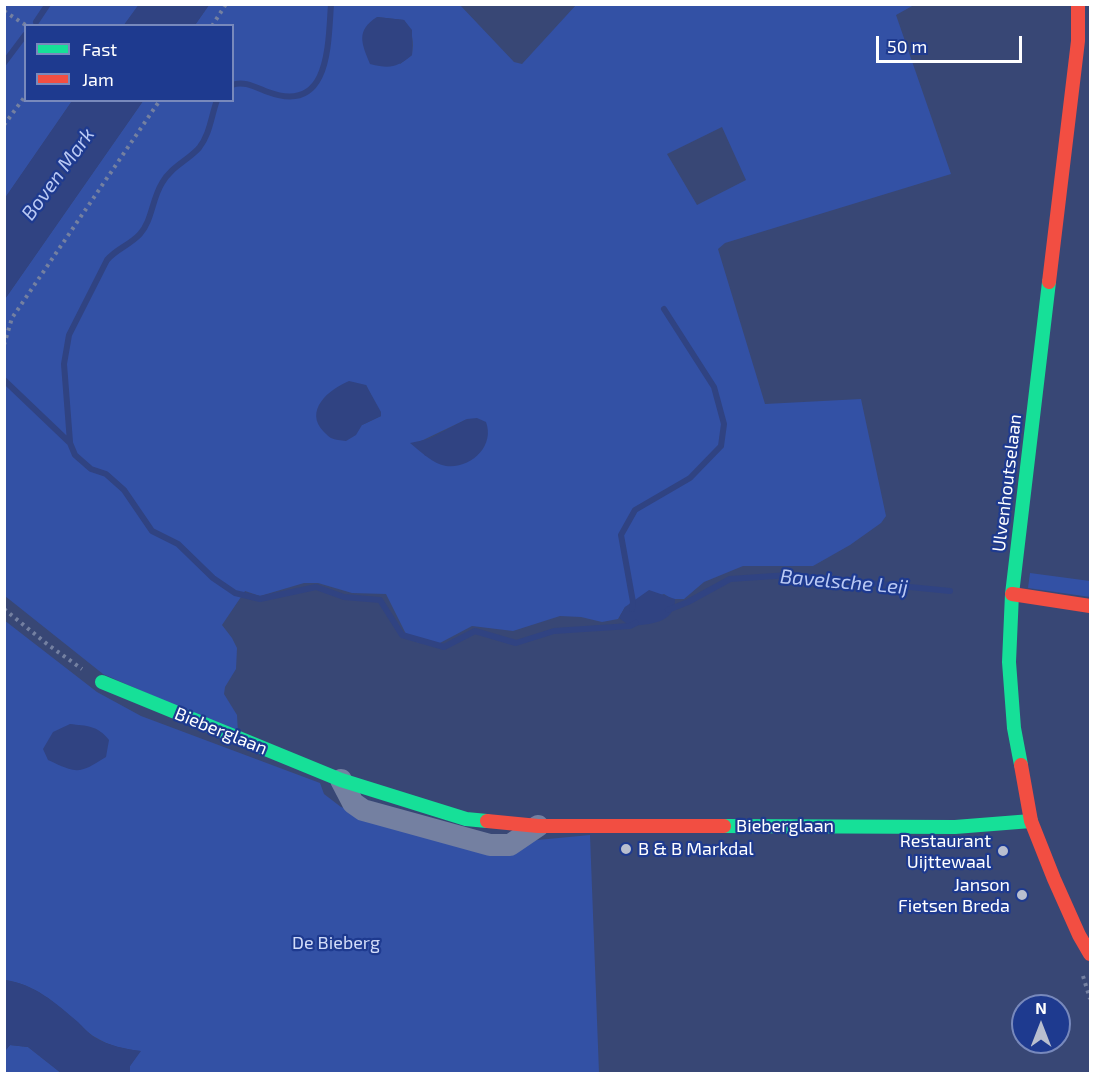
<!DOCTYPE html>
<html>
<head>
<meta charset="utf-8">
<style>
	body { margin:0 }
	#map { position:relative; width:1095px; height:1078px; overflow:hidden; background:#384775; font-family:"Exo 2",sans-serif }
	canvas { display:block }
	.frame { position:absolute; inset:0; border:6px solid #fff; pointer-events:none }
	.legend { position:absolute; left:24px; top:24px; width:210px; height:78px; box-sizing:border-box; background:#1e3a8f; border:2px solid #7889bc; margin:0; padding:8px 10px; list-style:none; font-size:18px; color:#fff }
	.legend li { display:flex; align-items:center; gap:12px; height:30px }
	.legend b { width:30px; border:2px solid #7889bc }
	.north { position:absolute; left:1011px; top:994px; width:60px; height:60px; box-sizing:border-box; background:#1e3a8f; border:2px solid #7889bc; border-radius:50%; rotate:0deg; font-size:16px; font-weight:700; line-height:24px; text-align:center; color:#fff }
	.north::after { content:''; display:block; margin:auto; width:21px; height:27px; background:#b9bfcf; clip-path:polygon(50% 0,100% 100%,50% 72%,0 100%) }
	.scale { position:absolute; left:876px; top:36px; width:146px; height:27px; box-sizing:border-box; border:3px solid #fff; border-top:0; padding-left:8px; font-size:18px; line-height:21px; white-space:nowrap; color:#fff; -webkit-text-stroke:4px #1e3a8f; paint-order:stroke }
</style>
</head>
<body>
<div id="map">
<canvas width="1095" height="1078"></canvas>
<div class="frame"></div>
<ul class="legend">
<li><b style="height:8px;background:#16e098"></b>Fast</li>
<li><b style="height:8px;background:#f24e42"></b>Jam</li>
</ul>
<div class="north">N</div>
<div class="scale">50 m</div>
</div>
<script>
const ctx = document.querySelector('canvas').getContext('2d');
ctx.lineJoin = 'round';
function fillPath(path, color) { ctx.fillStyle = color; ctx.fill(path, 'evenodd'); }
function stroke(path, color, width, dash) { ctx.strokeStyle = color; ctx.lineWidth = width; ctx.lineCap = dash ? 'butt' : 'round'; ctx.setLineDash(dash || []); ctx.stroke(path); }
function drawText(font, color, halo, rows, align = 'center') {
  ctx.font = font + ' "Exo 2",sans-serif'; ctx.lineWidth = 4.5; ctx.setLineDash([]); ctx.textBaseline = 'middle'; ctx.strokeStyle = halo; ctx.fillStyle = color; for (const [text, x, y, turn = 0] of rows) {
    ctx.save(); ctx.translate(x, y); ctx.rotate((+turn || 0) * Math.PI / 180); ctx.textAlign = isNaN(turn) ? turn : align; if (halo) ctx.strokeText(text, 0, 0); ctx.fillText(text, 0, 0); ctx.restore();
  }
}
const green = new Path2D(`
	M5 5H139L124 25 26 26V100L72 101 5 198Z
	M209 5H460L514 62 522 64 576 5H914L896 15 951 174 725 243 718 249 765 404 861 399 886 516 881 523 850 545 813 566H743L704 582 684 599H672L664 594 625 607 618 619 602 622 581 617 560 616 513 631 472 626 438 644 419 643 408 638 386 594 352 593 318 583H304L260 596 245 591 222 625 232 638 237 648 236 669 225 687 224 694 237 715 238 733 103 674 5 596V299L143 101 232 100V26L195 25ZM377 17 404 20C413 32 414 41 412 55L400 64ZM722 127 746 180 697 205 667 154ZM366 385 381 416 362 425ZM467 419 425 456 421 441Z
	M1030 573 1090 581V597L1028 588Z
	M4 620 97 692 141 716 320 783 324 794 341 807 477 850 527 841 590 835 599 1073H130V1066L140 1051C124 1049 109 1046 95 1037 89 1034 83 1027 77 1022 56 1003 34 984 5 980Z
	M10 1045 28 1047 61 1073 5 1074V1051Z`);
const water = new Path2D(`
	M139 4H209V5L195 25H124Z
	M377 17 404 20 412 30V55C396 68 390 69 370 64 362 44 355 31 377 17Z
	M72 101H143L5 299V198Z
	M349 381 366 385 381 412V416L362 425 356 435 346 441C341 440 335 440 331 438 329 437 325 433 324 432 303 411 329 389 349 381Z
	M477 418 486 422C495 446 471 469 446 466 433 464 420 451 410 443L429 439 467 419Z
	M649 590 675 599C675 624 649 624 630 626L619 618 625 607Z
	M70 724C87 726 97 725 109 740L106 757C79 774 78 774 48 760L43 749 53 732Z
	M5 980C34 984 56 1003 78 1022 83 1027 89 1034 95 1038 110 1046 125 1049 141 1051L130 1066V1073H61L28 1047 10 1045 5 1051Z`);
const stream = new Path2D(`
	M36 22 48 4
	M4 63 25 35
	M232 85C244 80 257 88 268 92 330 115 328 45 331 4
	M4 380 70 443 75 455 91 469 106 474 124 490 152 531 178 544 213 578 235 593 260 599 316 587 344 597 380 600 402 635 444 647 475 631 516 643 554 631 630 626 636 623
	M70 442 64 364 69 335 107 260C116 249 130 245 140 234 152 221 152 199 162 183 171 167 187 161 199 148 210 134 211 117 217 100
	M632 609 633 602 621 535 635 510 690 478 721 446 724 424 714 387 664 309
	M668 610 688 602 730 579 789 575 950 591`);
const path = new Path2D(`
	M4 11 27 26
	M212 26 226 4
	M4 125 26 95
	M4 345 12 318 160 100
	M4 609 47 644 82 669
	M1083 976 1090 999`);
const street = new Path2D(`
	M341 780 353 803 363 810 490 845H510L538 826`);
const fast = new Path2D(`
	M102 682 341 780 466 819 487 821
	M1021 765 1014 728 1009 662 1012 594 1049 282
	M724 826 955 827 1031 821`);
const jam = new Path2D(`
	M1049 282 1078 41V4
	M1012 594 1090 606
	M1021 765 1031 821 1054 879 1079 935 1090 954
	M487 821 538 826H724`);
const markers = [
	[626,849,6,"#b9bfcf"],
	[1003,851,6,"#b9bfcf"],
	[1022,895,6,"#b9bfcf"]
];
const streetNames = [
	["Ulvenhoutselaan",1007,483,-83],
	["Bieberglaan",221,731,22],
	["Bieberglaan",785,826]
];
const poiNames = [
	["Restaurant",991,841],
	["Uijttewaal",991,862],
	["B & B Markdal",638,849,"left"],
	["Janson",1010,885],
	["Fietsen Breda",1010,906]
];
const parkNames = [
	["De Bieberg",336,943]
];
const waterNames = [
	["Boven Mark",58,174,-54],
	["Bavelsche Leij",844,582,5]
];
fillPath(green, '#3351a5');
fillPath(water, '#304382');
stroke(stream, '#304382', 6);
stroke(path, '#7480a1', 4, [3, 4.5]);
stroke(street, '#7480a1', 22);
stroke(fast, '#16e098', 14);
stroke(jam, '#f24e42', 14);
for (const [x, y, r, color] of markers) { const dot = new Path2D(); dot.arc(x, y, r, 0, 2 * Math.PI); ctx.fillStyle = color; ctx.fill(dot); stroke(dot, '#1e3a8f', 2); }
drawText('18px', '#fff', '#1e3a8f', streetNames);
drawText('18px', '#fff', '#1e3a8f', poiNames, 'right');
drawText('18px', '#d3ddf9', '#1e3a8f', parkNames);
drawText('italic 20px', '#bac9f4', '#1e3a8f', waterNames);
</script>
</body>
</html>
